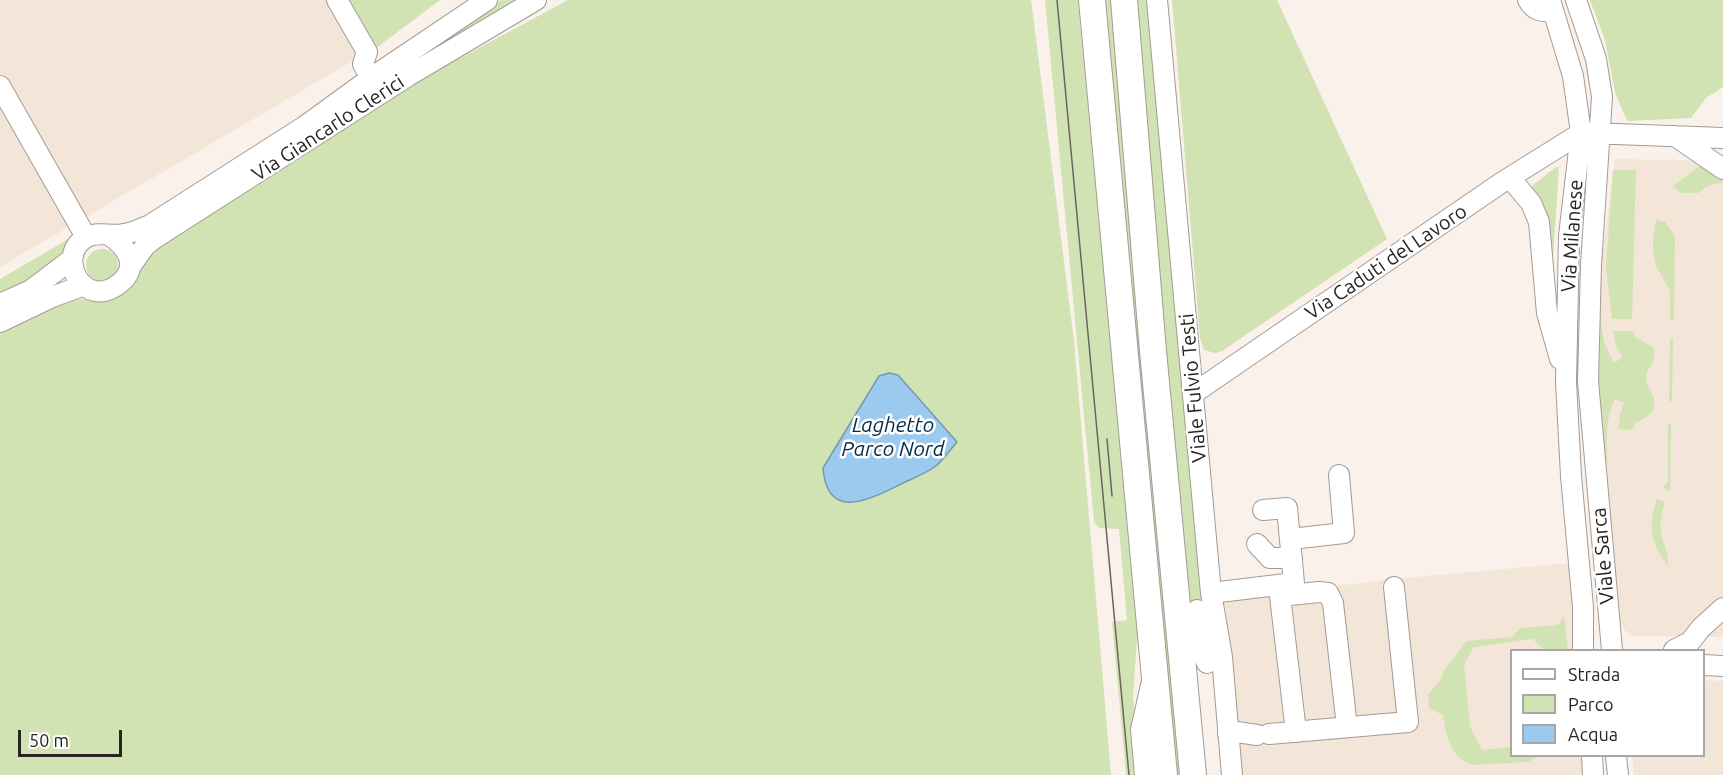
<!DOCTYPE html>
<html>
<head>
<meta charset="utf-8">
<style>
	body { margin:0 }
	#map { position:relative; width:1723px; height:775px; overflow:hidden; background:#faf1eb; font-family:Ubuntu,sans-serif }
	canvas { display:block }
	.legend { position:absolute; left:1510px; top:649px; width:195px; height:108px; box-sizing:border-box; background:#fff; border:2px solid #a9a7a6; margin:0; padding:8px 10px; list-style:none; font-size:18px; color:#272421 }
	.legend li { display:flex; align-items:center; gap:12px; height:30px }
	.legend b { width:30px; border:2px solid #a9a7a6 }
	.scale { position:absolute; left:18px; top:730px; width:104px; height:27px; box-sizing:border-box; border:3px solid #272421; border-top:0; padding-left:8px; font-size:18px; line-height:21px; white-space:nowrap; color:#272421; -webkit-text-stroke:4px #fff; paint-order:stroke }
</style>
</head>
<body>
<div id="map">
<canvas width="1723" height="775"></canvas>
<ul class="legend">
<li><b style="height:8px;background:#fff"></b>Strada</li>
<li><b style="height:16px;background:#d1e3b2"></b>Parco</li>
<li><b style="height:16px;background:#9ccaee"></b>Acqua</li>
</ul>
<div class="scale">50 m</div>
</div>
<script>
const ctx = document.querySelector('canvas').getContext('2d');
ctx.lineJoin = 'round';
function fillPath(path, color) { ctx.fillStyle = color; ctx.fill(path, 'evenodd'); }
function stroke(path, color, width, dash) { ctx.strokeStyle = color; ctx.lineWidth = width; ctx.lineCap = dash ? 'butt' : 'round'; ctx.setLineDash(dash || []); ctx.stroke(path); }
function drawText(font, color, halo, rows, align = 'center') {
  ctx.font = font + ' Ubuntu,sans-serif'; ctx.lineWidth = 5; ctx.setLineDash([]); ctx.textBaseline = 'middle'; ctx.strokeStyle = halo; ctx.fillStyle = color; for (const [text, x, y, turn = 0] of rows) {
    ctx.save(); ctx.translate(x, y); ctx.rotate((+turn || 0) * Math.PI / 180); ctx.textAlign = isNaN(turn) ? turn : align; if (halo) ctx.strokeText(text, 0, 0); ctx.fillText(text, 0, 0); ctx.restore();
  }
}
const built = new Path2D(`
	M0 0H330L363 55 0 267Z
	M1615 159 1723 161V637L1634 636 1624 630 1619 618 1594 384 1597 294Z
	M1570 563 1579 650H1512V756H1590L1592 775H1242L1223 599 1405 578Z
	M1704 680 1723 681V775H1634L1632 756H1704Z`);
const green = new Path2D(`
	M330 0H440L375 49Z
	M501 0H519L134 250 130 240 318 124Z
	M568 0H1031L1074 341 1111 775H0V328C21 319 43 306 65 300 83 296 103 305 120 295 134 286 147 258 158 243L382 100Z
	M1045 0H1078V2L1138 625 1133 697 1141 775H1126L1112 622 1127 620 1119 529 1099 528 1094 522Z
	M1101 0H1112L1184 775H1175Z
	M1135 0H1151L1207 603 1188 604Z
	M1172 0H1277L1387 239 1222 351 1215 353 1204 350 1200 338Z
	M1590 0H1723V87L1706 98 1691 118 1627 121 1615 92 1605 40Z
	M1706 165 1723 175V182L1707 186 1698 193H1681L1673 186 1698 167Z
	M1556 167H1559L1551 289 1528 189Z
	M1613 170H1636L1632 319H1612L1606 268Z
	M1656 220 1665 222 1675 236 1674 320H1670V291L1656 266 1653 251V237Z
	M72 237C68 269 25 284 0 298V279Z
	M86 265a16 16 0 1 1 32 0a16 16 0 1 1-32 0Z
	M1597 300 1604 342 1614 363 1622 358 1616 345 1613 331H1634L1635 337 1653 347C1658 364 1647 365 1646 378 1646 383 1649 387 1651 391 1660 408 1650 417 1635 423L1632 430 1618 429 1620 415 1624 403 1615 399C1605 418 1607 440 1607 462H1602L1596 384Z
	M1670 339H1673L1672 401H1669Z
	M1668 424H1671L1670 492 1663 487 1668 482Z
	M1657 499 1665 502C1662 513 1660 522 1661 532 1663 548 1669 548 1668 566 1650 542 1648 527 1657 499Z
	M1564 616 1568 650H1544L1533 639 1474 647 1464 665 1470 727 1482 750 1511 747 1512 756H1539L1528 762 1472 765C1450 756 1446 737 1443 715L1429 708 1428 695 1440 680 1445 669 1467 641 1512 637 1520 628 1558 625Z`);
const water = new Path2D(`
	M889 373 898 375 957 442C950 450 944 459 936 466 927 473 913 478 903 483 871 499 827 523 823 468L879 376Z`);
const minor = new Path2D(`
	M337 0 367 52 363 64 371 78
	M1157 0 1211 593 1222 657 1232 775
	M1528 0C1534 11 1542 12 1553 11
	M1550 0 1573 76 1581 133 1569 236 1566 382 1571 476 1583 607V650
	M1576 0 1596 59 1602 97 1591 265 1588 381 1612 650
	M0 86 86 237
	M1589 133 1723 138
	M1675 136 1723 169
	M1510 178 1531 203 1539 222 1547 313 1560 359
	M109 235C126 246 141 266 120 283 84 313 53 255 87 237 98 231 112 237 124 234 133 233 142 228 150 225L305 126 371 78 487 0
	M130 267 145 246 155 238 408 76 536 0
	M0 304 31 290 72 259
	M0 322 52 297 82 286
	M1194 393 1501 183 1581 133
	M1291 539 1344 533 1339 475
	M1257 544 1270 558H1292
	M1211 593 1294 583 1287 508 1263 510
	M1197 610 1202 654 1207 663
	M1674 650 1690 642 1701 628 1723 608
	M1704 665 1723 666
	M1296 732 1280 596 1319 592 1328 593 1333 603 1347 727
	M1228 734 1237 732 1257 735
	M1269 734 1408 722 1394 587
	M1592 756 1593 775
	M1616 756 1618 775
	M1145 775 1141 730 1151 685`);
const major = new Path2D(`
	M1092 0 1164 775
	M1124 0 1153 351 1193 775`);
const tram = new Path2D(`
	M1057 0 1129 775
	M1107 439 1112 496`);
const streetNames = [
	["Via Giancarlo Clerici",328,128,-33],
	["Via Milanese",1572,236,-86],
	["Via Caduti del Lavoro",1386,262,-34],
	["Viale Fulvio Testi",1193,388,-95],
	["Viale Sarca",1603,556,-95]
];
const waterNames = [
	["Laghetto",893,425],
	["Parco Nord",893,449]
];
fillPath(built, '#f4e5d9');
fillPath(green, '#d1e3b2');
fillPath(water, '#9ccaee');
stroke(water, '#7998b0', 1.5);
stroke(minor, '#a29b95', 22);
stroke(major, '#a29b95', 28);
stroke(minor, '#fff', 20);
stroke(major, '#fff', 26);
stroke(tram, '#6a6561', 1.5);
drawText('20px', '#272421', '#fff', streetNames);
drawText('italic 21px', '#062c44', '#fff', waterNames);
</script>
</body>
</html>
